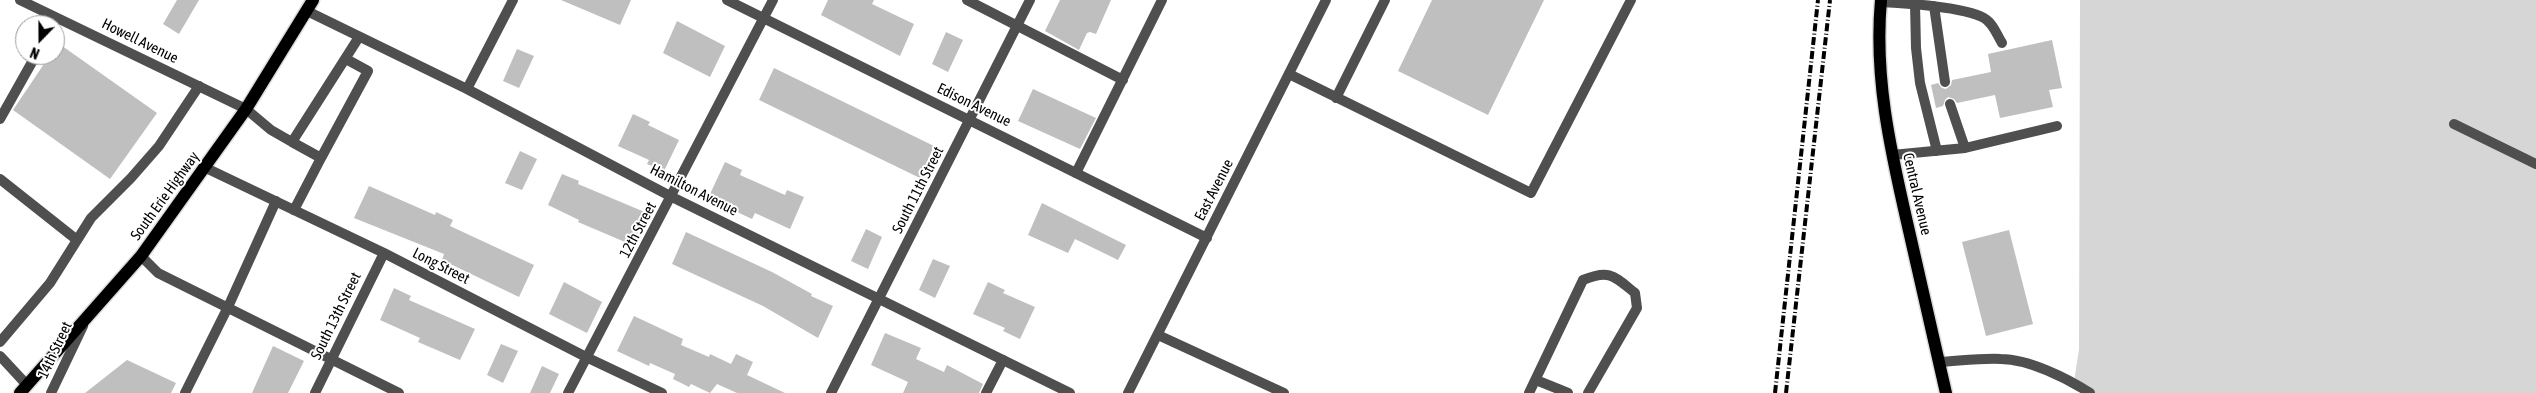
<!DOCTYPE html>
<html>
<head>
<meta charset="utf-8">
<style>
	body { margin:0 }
	#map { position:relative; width:2536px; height:393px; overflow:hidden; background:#fff; font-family:"Asap Condensed",sans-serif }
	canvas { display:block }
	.north { position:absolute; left:15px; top:15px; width:50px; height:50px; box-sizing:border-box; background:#fff; border:1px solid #999; border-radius:50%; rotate:202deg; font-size:14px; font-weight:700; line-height:20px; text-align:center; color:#000 }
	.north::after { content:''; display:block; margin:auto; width:18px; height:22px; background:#000; clip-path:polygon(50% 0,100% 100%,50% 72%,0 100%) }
</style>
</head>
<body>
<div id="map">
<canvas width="2536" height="393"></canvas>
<div class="north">N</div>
</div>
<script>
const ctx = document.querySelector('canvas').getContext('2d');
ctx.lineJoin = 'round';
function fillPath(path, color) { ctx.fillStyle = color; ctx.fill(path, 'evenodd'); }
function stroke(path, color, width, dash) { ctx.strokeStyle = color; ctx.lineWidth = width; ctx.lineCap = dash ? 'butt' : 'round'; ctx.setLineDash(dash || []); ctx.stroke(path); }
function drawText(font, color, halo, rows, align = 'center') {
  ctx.font = font + ' "Asap Condensed",sans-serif'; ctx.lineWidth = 4; ctx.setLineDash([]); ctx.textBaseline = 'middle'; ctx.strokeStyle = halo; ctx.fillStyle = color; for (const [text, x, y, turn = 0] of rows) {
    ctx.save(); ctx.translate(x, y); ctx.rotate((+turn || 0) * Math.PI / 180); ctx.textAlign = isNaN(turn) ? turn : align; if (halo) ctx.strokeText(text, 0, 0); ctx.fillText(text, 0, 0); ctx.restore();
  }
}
const green = new Path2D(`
	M2080 0H2536V393H2090L2074 382 2079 349Z`);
const building = new Path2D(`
	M177 0H199L179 34 163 24Z
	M561 0H631L620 25Z
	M828 0H874L872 4 914 24 900 56 821 15Z
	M1060 0H1111L1096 34 1090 32 1087 33 1079 50 1045 31Z
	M1432 0H1544L1488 115 1398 71Z
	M677 21 725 46 710 77 663 53Z
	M946 32 963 40 948 72 932 64Z
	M2052 40 2062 88 2049 90 2053 107 2000 118 1995 95 1957 103 1954 99 1948 97 1945 100 1943 106 1936 108 1931 85 1938 83 1942 88 1946 89 1951 85 1952 80 1991 72 1988 54Z
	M58 43 157 113 110 179 13 110 50 55H55V47Z
	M517 49 534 56 519 88 503 81Z
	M774 68 934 146 920 178 759 100Z
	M1033 89 1096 118 1080 149 1018 121Z
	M633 114 650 122 648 125 679 140 664 171 647 164 649 160 618 146Z
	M520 151 537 159 522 190 505 183Z
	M725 162 742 170 740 175 785 195 787 190 804 197 790 229 755 213 752 219 735 211 737 207 710 194Z
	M562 174 579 181 578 184 647 213 632 245 578 222 579 220 548 205Z
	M369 186 435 215 436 212 453 220 450 226 534 265 519 297 442 260 444 254 354 218Z
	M1042 203 1126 245 1118 260 1075 239 1068 253 1028 235Z
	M866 229 882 237 868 269 851 261Z
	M2009 230 2033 324 1986 336 1962 242Z
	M686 232 772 272 812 294 811 296 833 306 818 338 763 306 672 264Z
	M933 259 950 266 935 298 919 290Z
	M564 282 602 302 587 333 549 314Z
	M988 282 1005 290 1003 293 1035 307 1020 339 1003 331 1005 328 973 314Z
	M394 288 411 296 409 300 475 329 460 360 418 342 420 338 380 320Z
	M634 316 683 339 681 345 709 357 710 354 731 364 736 354 753 362 747 375 785 393H737L717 384 710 393 691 384 689 387 673 379 675 374 650 363 649 366 617 351Z
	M885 333 921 348 916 359 944 372 947 365 983 384 979 393H903L908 382 871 365Z
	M501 344 518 351 503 383 487 375Z
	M273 346 304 361 288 393H252Z
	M127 360 176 383 171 393H85Z
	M542 366 559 374 550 393H530Z`);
const service = new Path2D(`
	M967 0 1123 80
	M1880 2C1904 3 1965 7 1984 18 1993 23 1997 35 2002 43
	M1915 4 1916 48 1920 83 1937 151
	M1934 6 1945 82
	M1289 74 1531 193 1631 0
	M1336 98 1385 0
	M1950 104 1965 148
	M246 109 271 130 292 142 359 37
	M0 119 36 55
	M2454 124 2536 164
	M292 142 321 158 294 210
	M1892 155 1965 148 2057 126
	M321 158 368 71 346 59
	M1076 173 1162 0
	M0 179 77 240
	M141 256 158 273 399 393
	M1158 335 1284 393
	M0 342 50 283 91 218 131 178 159 146 199 86
	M0 356 27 385
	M1939 362C1959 361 1980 358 2001 359 2028 359 2067 378 2090 393
	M1536 380 1568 393
	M185 393 228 307 276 201
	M986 393 1003 360
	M1529 393 1583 280C1610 269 1614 276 1635 293L1637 308 1588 393`);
const minor = new Path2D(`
	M20 0 246 109
	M727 0 1207 238
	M307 11 467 89 672 197 1070 393
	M467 89 513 0
	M206 168 384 253 586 357 662 393
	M51 393 83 326
	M315 393 384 253
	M568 393 773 0
	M831 393 1030 0`);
const tertiary = new Path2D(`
	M1128 393 1326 0`);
const primary = new Path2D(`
	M1881 0C1874 76 1890 148 1907 222 1920 279 1933 336 1946 393
	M20 393 141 256 246 109 313 0`);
const rail = new Path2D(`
	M1775 393 1818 0
	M1786 393 1830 0`);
const streetNames = [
	["Howell Avenue",140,41,26],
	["Edison Avenue",974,105,26],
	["Hamilton Avenue",694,190,27],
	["South 11th Street",918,190,-63],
	["East Avenue",1214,190,-63],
	["Central Avenue",1917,194,77],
	["South Erie Highway",165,196,-54],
	["12th Street",638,230,-62],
	["Long Street",441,266,27],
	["South 13th Street",336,316,-64],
	["14th Street",55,350,-65]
];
fillPath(green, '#d6d6d6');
fillPath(building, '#bfbfbf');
stroke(primary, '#dbdbdb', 15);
stroke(service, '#4f4f4f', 10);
stroke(minor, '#4f4f4f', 10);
stroke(tertiary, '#4f4f4f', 10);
stroke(primary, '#000', 12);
stroke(rail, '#000', 4, [8, 2.5, 1, 2.5]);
drawText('15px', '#000', '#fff', streetNames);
</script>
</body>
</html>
